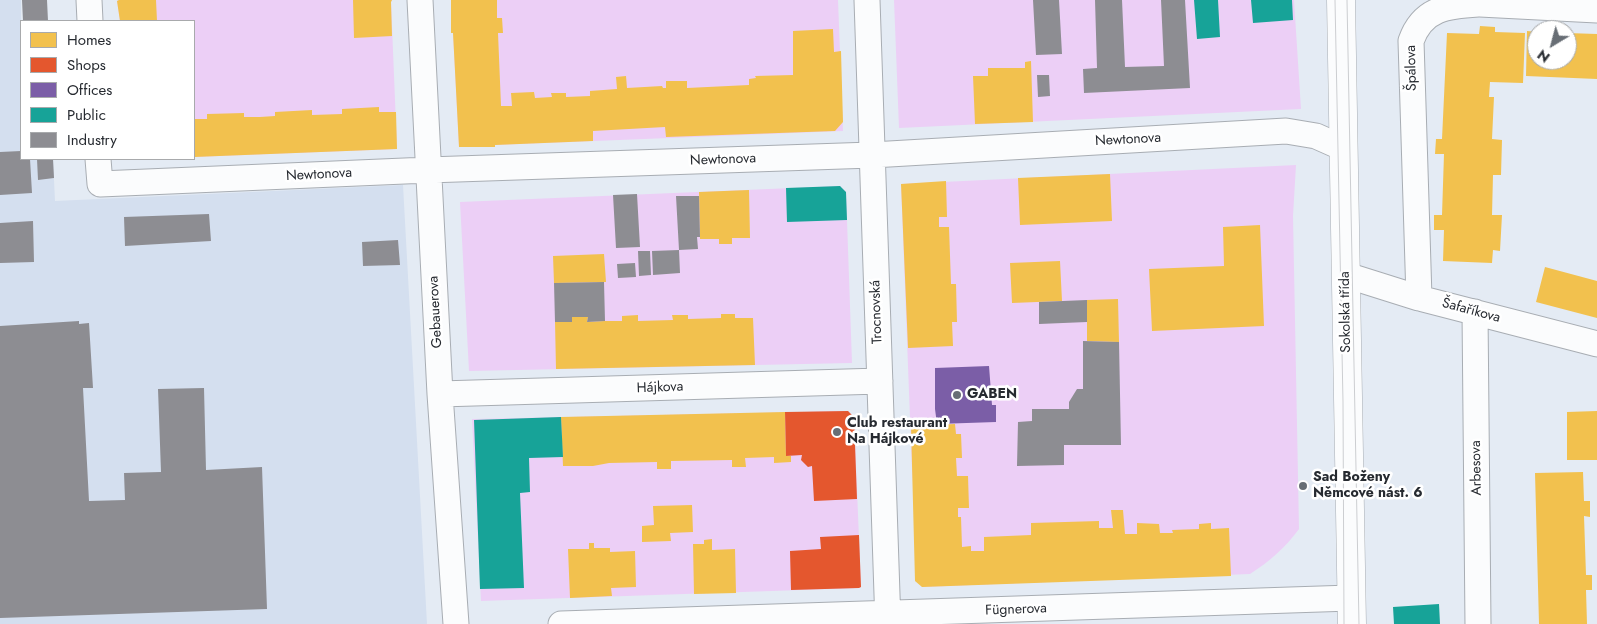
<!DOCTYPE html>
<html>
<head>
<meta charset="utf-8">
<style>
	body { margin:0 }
	#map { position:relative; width:1597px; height:624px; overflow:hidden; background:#e4ebf4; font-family:Jost,sans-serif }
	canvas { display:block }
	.legend { position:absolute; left:20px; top:20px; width:175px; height:140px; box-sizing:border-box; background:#fff; border:1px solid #a8aaac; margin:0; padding:6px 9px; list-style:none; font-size:15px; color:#262a30 }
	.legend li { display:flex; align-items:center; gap:10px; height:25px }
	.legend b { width:25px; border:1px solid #a8aaac }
	.north { position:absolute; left:1527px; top:20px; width:50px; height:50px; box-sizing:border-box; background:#fff; border:1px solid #a8aaac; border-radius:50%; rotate:217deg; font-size:14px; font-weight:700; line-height:20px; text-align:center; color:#262a30 }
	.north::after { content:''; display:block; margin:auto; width:18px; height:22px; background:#686e75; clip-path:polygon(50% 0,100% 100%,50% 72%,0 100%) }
</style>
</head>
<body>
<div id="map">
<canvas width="1597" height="624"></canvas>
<ul class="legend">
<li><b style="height:14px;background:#f2c14e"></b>Homes</li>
<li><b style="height:14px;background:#e4572e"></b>Shops</li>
<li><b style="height:14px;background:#7b5ea7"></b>Offices</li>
<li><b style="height:14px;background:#17a398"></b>Public</li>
<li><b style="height:14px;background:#8d8d92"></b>Industry</li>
</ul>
<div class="north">N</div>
</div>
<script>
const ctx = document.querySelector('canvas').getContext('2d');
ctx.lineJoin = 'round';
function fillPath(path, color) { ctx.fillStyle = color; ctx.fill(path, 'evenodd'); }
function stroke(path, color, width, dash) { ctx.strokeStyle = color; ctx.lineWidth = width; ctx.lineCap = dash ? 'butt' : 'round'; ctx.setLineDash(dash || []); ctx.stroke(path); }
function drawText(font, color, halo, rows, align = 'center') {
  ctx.font = font + ' Jost,sans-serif'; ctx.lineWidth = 5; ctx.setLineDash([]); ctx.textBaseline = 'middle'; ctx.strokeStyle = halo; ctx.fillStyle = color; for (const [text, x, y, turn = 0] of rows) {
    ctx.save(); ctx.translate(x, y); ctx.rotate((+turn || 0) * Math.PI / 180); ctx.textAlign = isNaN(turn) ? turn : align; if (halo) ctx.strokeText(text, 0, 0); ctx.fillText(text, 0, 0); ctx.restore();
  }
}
const built = new Path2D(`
	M0 0H21V159H53L55 201 403 185 427 624H0Z`);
const green = new Path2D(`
	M119 0H392L391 2 397 149 194 157V21H120L117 1Z
	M451 0H838L843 131 495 145V147H459L453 33H451Z
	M894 0H1294L1301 109 899 128Z
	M1296 165 1293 216 1299 529C1286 547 1269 562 1250 574L922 587 912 470 901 184Z
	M840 186 846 192 852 363 469 371 460 202Z
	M848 411 854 417 861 587 859 588 481 601 472 419Z`);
const homes = new Path2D(`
	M119 0H156L157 21H120L117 1Z
	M353 0H392L391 2 392 36 354 38Z
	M451 0H497V18H502L503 33H498L501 106H512L511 93 534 92 535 98 552 97 551 93H566V97L590 96V91L617 89 616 77 626 76 627 88 662 86 663 88H666V81H687V88L749 85V79L756 78 755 76 793 75V31L833 29 834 52 841 51 843 122 835 131 666 137 665 127 593 131V141L495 145V147H459L453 33H451Z
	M1480 26 1495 27V32L1525 33 1523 83 1490 82 1489 97H1494L1492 139 1502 140 1501 175H1493L1492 215H1502L1500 251 1493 250 1492 263 1443 261 1444 230H1434V215H1442L1444 154H1435L1436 139H1442L1447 33 1479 34Z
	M1527 31 1537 32V60H1567V33L1597 34V79L1526 76Z
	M1031 61 1033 122 975 124 973 76H988V68H1025V62Z
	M379 107V112H396L397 149 194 157V119H207V114L244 113V117H260L275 116V112L312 110V115L342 114V109Z
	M1110 174 1112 221 1020 225 1018 178Z
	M946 181 947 217H939V227H949L951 284H956L957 322H952L953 346 908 348 901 184Z
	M749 190 750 238H732V244H719V239H700L699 192Z
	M1260 225 1264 326 1152 331 1149 269 1224 266 1223 227Z
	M604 254 606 282 554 283 553 256Z
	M1060 261 1062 301 1012 303 1010 263Z
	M1545 267 1597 281V318L1536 302Z
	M1118 299 1119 342 1087 341V300Z
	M721 314H735V318H753L755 365 556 369 555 322H572V317H588L587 322 605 321H622V316L638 315V321L673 320 672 315H688V319L721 318Z
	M1597 411V460H1567V412Z
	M785 412 786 456H791V462L774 463V457L745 458 746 467H732V460L671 461V469H657V462L609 463 593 466H563L561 417Z
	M955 424 956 434H961L962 458H956L957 476H968L969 508H958V517H961L962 547 971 546V551H984V537L1031 535V523L1099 521V528H1113L1111 510H1123L1125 534H1137V523L1159 524 1160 533H1173L1172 530 1199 529V524L1211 523V529L1229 528 1231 576 922 587 915 581 911 426Z
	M1583 472 1584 501H1590V517L1584 516 1586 575H1592V590H1586L1587 624H1539L1535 473Z
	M692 505 693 532 670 533 671 541 642 542V526L654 525 653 506Z
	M712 539V550L735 549 736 593 694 594 693 544H704V540Z
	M589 543H594V548H610V552L635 551 636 587 611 588 612 596 570 598 568 549H589Z`);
const shops = new Path2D(`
	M848 411 854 417 857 499 814 501 812 466 808 467 801 460 802 455 786 456 785 412Z
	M859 535 861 587 859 588 791 590 790 551 821 549 820 537Z`);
const offices = new Path2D(`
	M989 366 992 405H996V422L937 424 935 409V368Z`);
const public = new Path2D(`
	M1194 0H1218L1220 37 1197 39Z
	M1251 0H1292L1293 20 1253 23Z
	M840 186 846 192 847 220 787 222 786 188Z
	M561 417 563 457 529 458 530 492 520 493 524 588 480 589 474 420Z
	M1439 604 1440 624H1394L1393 607Z`);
const industry = new Path2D(`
	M22 0H47L48 21H23Z
	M1033 0H1059L1062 54 1036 55Z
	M1095 0H1122L1125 67 1164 66 1161 0H1185L1190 88 1084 93 1083 69 1097 68Z
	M1037 75H1049L1050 96 1038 97Z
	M21 151V159H30L32 193 0 195V152Z
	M37 159H53L54 178 38 180Z
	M637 194 640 247 616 248 613 195Z
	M676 196H699L700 237H697L698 249 679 250 680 273 653 275 652 251 679 250Z
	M209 214 211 241 125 246 124 217Z
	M33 221 34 262 0 263V223Z
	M398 240 400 265 363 266 362 242Z
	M638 251H650L651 275 639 276Z
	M635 263 636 277 618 278 617 264Z
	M604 282 605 321 587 322 588 317H572V322H555L554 283Z
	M1087 300V322L1039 324V302Z
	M79 321V324L89 323 93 388H83L89 501 125 500 124 473 161 472 158 389 204 388 206 470 262 467 267 609 0 618V326Z
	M1083 341 1119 342 1121 445H1064V465L1017 466 1018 422 1032 421V409H1069V402L1077 389H1083Z`);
const street = new Path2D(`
	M89 0 90 21
	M420 0 440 394 456 624
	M867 0 888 624
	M98 159 100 184 428 170 872 155 1286 131 1316 136 1343 148
	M1346 275 1419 298 1597 344
	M1419 298 1411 41C1423 7 1449 6 1480 4L1597 10
	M1475 312 1478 624
	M440 394 880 381
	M561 624 1351 598`);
const secondary = new Path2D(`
	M1341 0 1352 624`);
const tram = new Path2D(`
	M1335 0 1343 402 1344 624
	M1347 0 1359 624`);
const markers = [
	[957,395,5,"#686e75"],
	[837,432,5,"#686e75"],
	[1303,486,5,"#686e75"]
];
const streetNames = [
	["Špálova",1412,68,-91],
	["Newtonova",1128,140,-3],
	["Newtonova",723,160,-2],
	["Newtonova",319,175,-3],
	["Šafaříkova",1471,311,15],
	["Gebauerova",436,312,-93],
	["Trocnovská",877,312,-92],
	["Sokolská třída",1346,312,-91],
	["Hájkova",660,388,-2],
	["Arbesova",1477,468,-91],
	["Fügnerova",1016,610,-2]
];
const poiNames = [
	["GABEN",967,395],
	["Club restaurant",847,424],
	["Na Hájkové",847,440],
	["Sad Boženy",1313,478],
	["Němcové nást. 6",1313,494]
];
fillPath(built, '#d4dfef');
fillPath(green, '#eccff6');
fillPath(homes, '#f2c14e');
fillPath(shops, '#e4572e');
fillPath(offices, '#7b5ea7');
fillPath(public, '#17a398');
fillPath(industry, '#8d8d92');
stroke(street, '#a8adb3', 27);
stroke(secondary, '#a8adb3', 29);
stroke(street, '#fbfcfd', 25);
stroke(secondary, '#fbfcfd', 28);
stroke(tram, '#ccced1', 1);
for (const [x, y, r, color] of markers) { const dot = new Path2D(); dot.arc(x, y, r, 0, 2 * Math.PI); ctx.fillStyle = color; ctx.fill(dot); stroke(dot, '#fff', 2); }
drawText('14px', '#262a30', '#fff', streetNames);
drawText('bold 14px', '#262a30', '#fff', poiNames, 'left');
</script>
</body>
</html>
